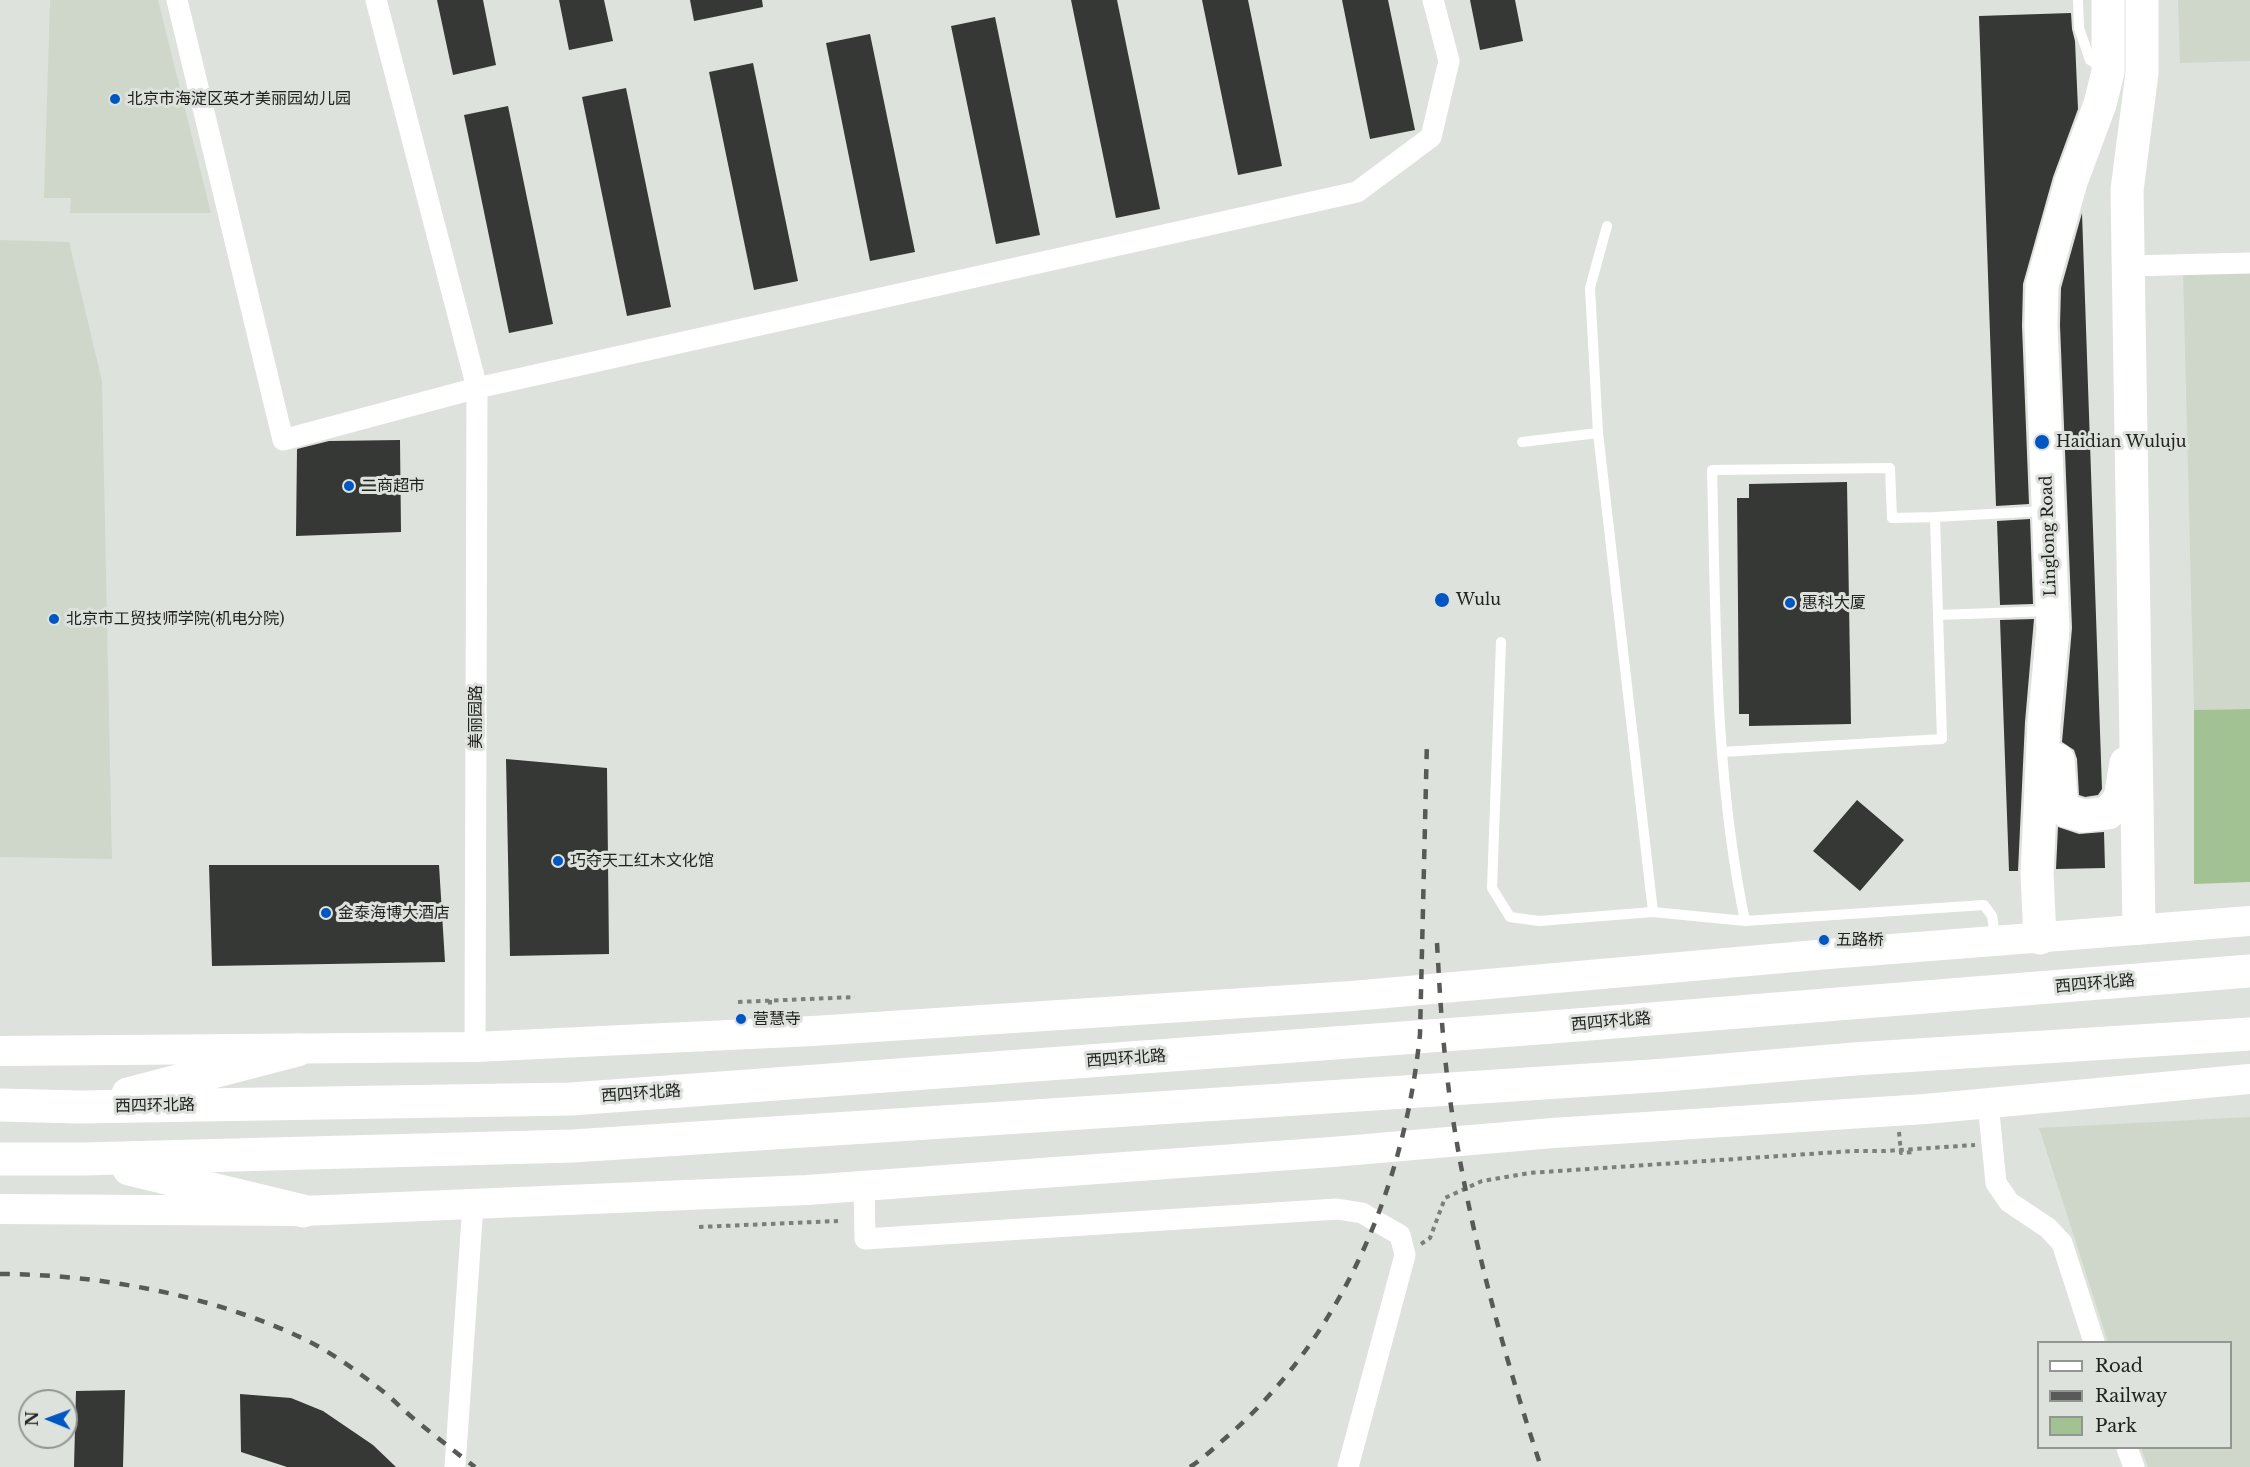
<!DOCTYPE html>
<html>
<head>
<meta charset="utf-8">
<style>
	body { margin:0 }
	#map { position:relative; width:2250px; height:1467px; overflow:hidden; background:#dee2dc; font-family:"Libre Baskerville",serif }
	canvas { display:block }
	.legend { position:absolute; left:2037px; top:1341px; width:195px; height:108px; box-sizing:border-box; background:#dee2dc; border:2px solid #929691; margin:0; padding:8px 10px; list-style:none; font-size:18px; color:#212321 }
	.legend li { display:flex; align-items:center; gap:12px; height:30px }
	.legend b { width:30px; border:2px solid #929691 }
	.north { position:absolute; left:18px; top:1389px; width:60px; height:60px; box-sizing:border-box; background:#dee2dc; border:2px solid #929691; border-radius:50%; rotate:271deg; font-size:16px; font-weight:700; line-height:24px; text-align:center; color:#212321 }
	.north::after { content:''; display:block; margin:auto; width:21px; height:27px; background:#0157c1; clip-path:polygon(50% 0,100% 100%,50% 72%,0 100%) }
</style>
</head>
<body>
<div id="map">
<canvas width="2250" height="1467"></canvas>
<ul class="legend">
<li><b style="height:8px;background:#fff"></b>Road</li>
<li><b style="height:8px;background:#575a57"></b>Railway</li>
<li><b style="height:16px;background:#a3c293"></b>Park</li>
</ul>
<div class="north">N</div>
</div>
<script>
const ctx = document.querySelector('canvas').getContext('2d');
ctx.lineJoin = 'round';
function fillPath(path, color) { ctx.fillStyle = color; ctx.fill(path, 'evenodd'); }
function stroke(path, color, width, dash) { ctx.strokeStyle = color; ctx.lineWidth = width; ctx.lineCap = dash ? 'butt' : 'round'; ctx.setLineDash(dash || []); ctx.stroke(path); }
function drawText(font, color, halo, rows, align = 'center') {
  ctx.font = font + ' "Libre Baskerville","Noto Sans SC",serif'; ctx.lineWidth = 6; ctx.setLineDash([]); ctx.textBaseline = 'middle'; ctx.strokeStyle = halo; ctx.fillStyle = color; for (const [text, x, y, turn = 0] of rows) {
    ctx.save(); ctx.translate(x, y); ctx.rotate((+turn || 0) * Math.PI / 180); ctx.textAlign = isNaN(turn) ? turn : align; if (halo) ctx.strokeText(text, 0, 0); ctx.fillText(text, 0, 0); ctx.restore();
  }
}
const built = new Path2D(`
	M50 0H158L211 213H70L71 198H44Z
	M2178 0H2250V61L2180 63Z
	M0 240 69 242 102 381 112 859 0 857Z
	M2250 269V709L2194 710 2183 271Z
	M2250 1117V1467H2148L2141 1448H2230V1342H2108L2039 1128Z`);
const green = new Path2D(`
	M2250 709V882L2194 884V710Z`);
const building = new Path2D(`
	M437 0H483L496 65 453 75Z
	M559 0H604L613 41 569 50Z
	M690 0H762L763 7 694 21Z
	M1071 0H1117L1160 209 1116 218Z
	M1202 0H1248L1282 166 1238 175Z
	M1342 0H1388L1415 130 1370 139Z
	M1470 0H1515L1523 41 1480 50Z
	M2071 13 2072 29 2075 41 2078 109 2053 177 2023 284 2022 326 2029 504 1996 506 1979 16Z
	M995 17 1040 235 996 244 951 26Z
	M870 34 915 252 870 261 826 43Z
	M753 63 798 281 754 290 709 72Z
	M626 88 671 307 627 316 582 97Z
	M508 106 553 324 509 333 464 115Z
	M2082 213 2102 789 2098 795 2085 797 2079 795 2077 759 2074 750 2062 742 2072 628 2060 325 2061 288Z
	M400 440 401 532 296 536 297 449 329 441Z
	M1847 482 1851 724 1749 726V714H1739L1737 498H1749V484Z
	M2030 519 2033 604 2000 605 1997 521Z
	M2034 619 2025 722 2018 871H2009L2000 620Z
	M506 759 607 768 609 954 510 956Z
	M1857 800 1904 840 1860 891 1813 851Z
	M2058 827 2079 834 2104 832 2105 868 2056 869Z
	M209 865H439L445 962 212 966Z
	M125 1390 123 1467H74L76 1391Z
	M240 1394 291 1398 323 1411 373 1445 396 1467H287L241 1452Z`);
const path = new Path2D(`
	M770 1000V1010
	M738 1002 855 997
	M1899 1132 1901 1153 1915 1152
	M699 1227 838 1221
	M1421 1244 1430 1238 1445 1198 1482 1181 1529 1173 1853 1151H1885L1975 1145`);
const lane = new Path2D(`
	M2078 0 2079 28 2090 60 2103 68
	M1607 226 1590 288 1598 433 1653 912 1745 921 1984 905 1992 916 1996 940
	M1522 442 1598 433
	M1938 615 1935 517 2044 511
	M1501 642 1492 888 1510 917 1539 921 1653 912
	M1722 752 1942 739 1938 615 2048 611
	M1745 921C1714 773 1716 620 1712 470L1890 468 1892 518 1935 517`);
const street = new Path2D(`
	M177 0 283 440 477 388 1357 192 1431 137 1449 61 1433 0
	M376 0 477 388 475 1047
	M2128 266 2250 263
	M1988 1103 1996 1183 2009 1202 2048 1228 2062 1243 2094 1342
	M864 1185 865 1239 1337 1209 1362 1213 1400 1235 1405 1255 1348 1467
	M2127 1448 2134 1467
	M455 1467 473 1204`);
const secondary = new Path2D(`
	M0 1051 475 1047 813 1031 1352 996 1828 954 2250 921
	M0 1209 303 1211 807 1190 1332 1152 1553 1133 1925 1109 2250 1079`);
const primary = new Path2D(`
	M2058 760 2061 799 2066 811 2084 816 2108 813 2120 798 2126 763
	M2139 928 2127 190 2142 73V0
	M2040 938 2037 874 2044 723 2053 629 2041 325 2042 285 2071 182 2100 104 2108 72V0`);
const highway = new Path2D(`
	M128 1094 297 1050
	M0 1105 79 1107 571 1099 1539 1028 2250 971
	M0 1159H83L573 1146 1666 1075 1854 1059 2250 1034
	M129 1169 303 1211`);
const rail = new Path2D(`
	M1437 943C1440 997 1443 1051 1451 1106 1469 1229 1502 1349 1541 1467
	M0 1274C99 1274 215 1296 304 1339 331 1352 357 1371 380 1389 392 1398 402 1409 414 1419 434 1435 454 1451 475 1467
	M1190 1467C1204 1458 1216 1446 1229 1435 1344 1334 1405 1184 1420 1034L1427 740`);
const markers = [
	[115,99,6,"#0157c1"],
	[2042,442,8,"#0157c1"],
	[349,486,6,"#0157c1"],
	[1442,600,8,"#0157c1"],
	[1790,603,6,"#0157c1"],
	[54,619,6,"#0157c1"],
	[558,861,6,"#0157c1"],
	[326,913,6,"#0157c1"],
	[1824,940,6,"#0157c1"],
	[741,1019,6,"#0157c1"]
];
const poiNames = [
	["北京市海淀区英才美丽园幼儿园",127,99],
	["Haidian Wuluju",2056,442],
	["二商超市",361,486],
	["Wulu",1456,600],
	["惠科大厦",1802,603],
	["北京市工贸技师学院(机电分院)",66,619],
	["巧夺天工红木文化馆",570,861],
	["金泰海博大酒店",338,913],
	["五路桥",1836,940],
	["营慧寺",753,1019]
];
const streetNames = [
	["Linglong Road",2049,536,-92],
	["美丽园路",476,717,-90],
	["西四环北路",2095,984,-5],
	["西四环北路",1611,1022,-5],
	["西四环北路",1126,1059,-4],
	["西四环北路",641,1094,-4],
	["西四环北路",155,1106,-1]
];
fillPath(built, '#cfd7cb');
fillPath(green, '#a3c293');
fillPath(building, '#353834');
stroke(path, '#7c7f7b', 4, [4.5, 4.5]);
stroke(lane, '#fff', 10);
stroke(street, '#fff', 21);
stroke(secondary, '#fff', 30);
stroke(primary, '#fff', 33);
stroke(highway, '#fff', 33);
stroke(rail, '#575a57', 4.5, [10, 10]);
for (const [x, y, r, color] of markers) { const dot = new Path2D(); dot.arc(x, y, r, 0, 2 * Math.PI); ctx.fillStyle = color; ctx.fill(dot); stroke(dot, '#dee2dc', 2); }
drawText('16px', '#212321', '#dee2dc', poiNames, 'left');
drawText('16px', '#212321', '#dee2dc', streetNames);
</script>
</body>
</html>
